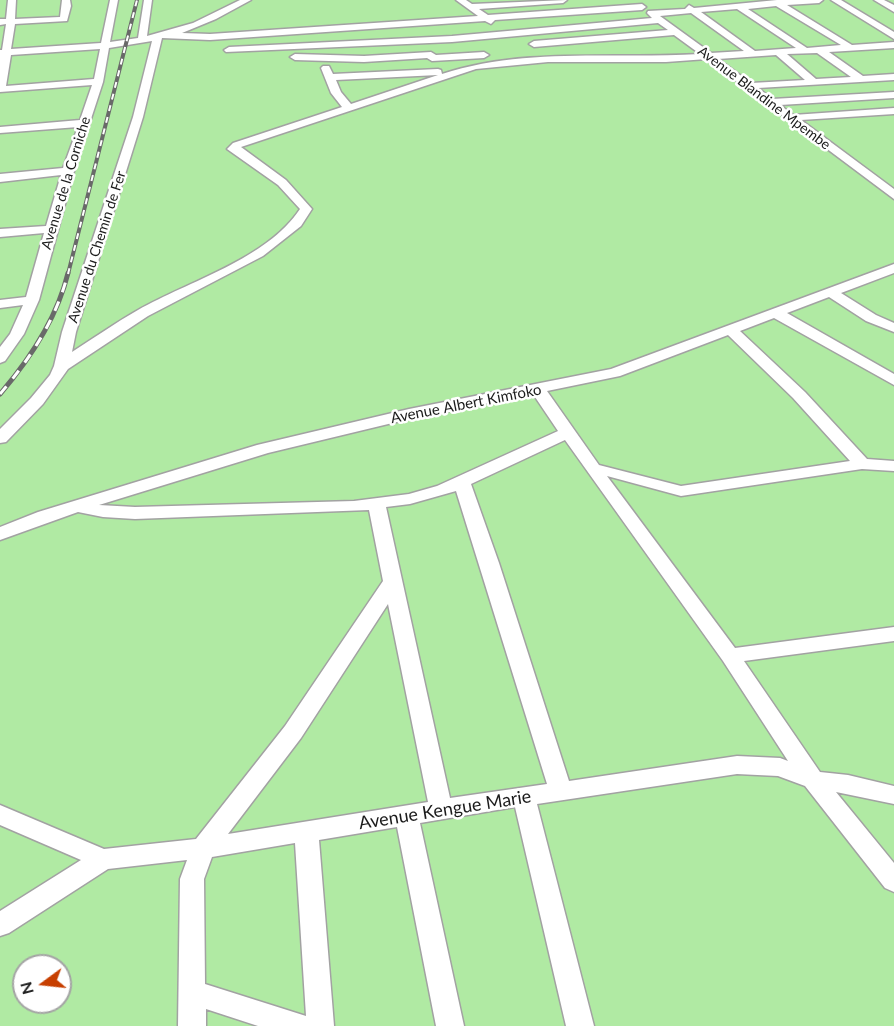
<!DOCTYPE html>
<html>
<head>
<meta charset="utf-8">
<style>
	body { margin:0 }
	#map { position:relative; width:894px; height:1026px; overflow:hidden; background:#edede0; font-family:Lato,sans-serif }
	canvas { display:block }
	.north { position:absolute; left:12px; top:954px; width:60px; height:60px; box-sizing:border-box; background:#fff; border:2px solid #a4a4a4; border-radius:50%; rotate:255deg; font-size:16px; font-weight:700; line-height:24px; text-align:center; color:#1b1b1b }
	.north::after { content:''; display:block; margin:auto; width:21px; height:27px; background:#c73f00; clip-path:polygon(50% 0,100% 100%,50% 72%,0 100%) }
</style>
</head>
<body>
<div id="map">
<canvas width="894" height="1026"></canvas>
<div class="north">N</div>
</div>
<script>
const ctx = document.querySelector('canvas').getContext('2d');
ctx.lineJoin = 'round';
function fillPath(path, color) { ctx.fillStyle = color; ctx.fill(path, 'evenodd'); }
function stroke(path, color, width, dash) { ctx.strokeStyle = color; ctx.lineWidth = width; ctx.lineCap = dash ? 'butt' : 'round'; ctx.setLineDash(dash || []); ctx.stroke(path); }
function drawText(font, color, halo, rows, align = 'center') {
  ctx.font = font + ' Lato,sans-serif'; ctx.lineWidth = 5; ctx.setLineDash([]); ctx.textBaseline = 'middle'; ctx.strokeStyle = halo; ctx.fillStyle = color; for (const [text, x, y, turn = 0] of rows) {
    ctx.save(); ctx.translate(x, y); ctx.rotate((+turn || 0) * Math.PI / 180); ctx.textAlign = isNaN(turn) ? turn : align; if (halo) ctx.strokeText(text, 0, 0); ctx.fillText(text, 0, 0); ctx.restore();
  }
}
const grass = new Path2D(`
	M0 0H894V1026H0ZM24 966H60V1002H24Z`);
const minor = new Path2D(`
	M8 0H16L15 19 60 17 62 0H70L71 6 67 21 15 24 11 49 101 43 110 0H118L110 42 138 38 144 0H152L147 36 193 23 240 0H251L216 19 182 33 210 34 478 16 456 0H466L472 4 567 0 563 3 479 9 488 15 642 4 646 7 642 10 495 20 491 24 485 21 210 40 162 38 143 117 76 332 72 352C94 338 115 323 138 310 189 281 267 259 300 209L278 185 227 149 233 143 342 107 331 93 321 68 323 66H329L333 74 438 69 441 70 442 74C524 47 614 59 700 54L674 35 534 47 529 44 534 41 668 30 658 23 452 42 226 52 224 50 229 47 452 36 652 18 647 13 648 11 685 9 689 5 694 8 777 0H823L819 3 787 5 852 45 894 42V48L829 52 863 76 894 74V80L758 88 772 99 894 92V98L780 105 793 115 894 108V114L801 120 894 189V199L707 59 666 62H548L476 69 241 147 286 180 312 209 301 226 263 256 148 316 68 369 43 404 6 442 0 443V429L31 398 50 375 54 366 62 332 133 117 152 41 109 48 103 82 74 171 39 300 24 334 5 361 0 363V347L10 334 23 305 0 308V300L26 297 44 233 0 237V229L46 226 61 175 0 182V174L63 168 78 127 0 133V127L80 120 92 85 0 92V50H2L6 24 0 25V19H6ZM776 6 841 45 807 48 748 9ZM737 9 796 48 755 51 701 12ZM691 13 744 51 711 53 660 16ZM100 49 94 79 6 86 11 55ZM817 53 851 77 816 79 787 54ZM776 55 805 80 751 83 718 59ZM438 75 351 104 341 92 336 80Z
	M831 0H841L894 32V39Z
	M874 0H884L894 5V12Z
	M431 52 436 55 484 52 489 55 484 58 432 61 427 58 364 62 295 60 290 57 295 54 364 56Z
	M894 264V273L841 293 876 315 894 323V332L866 321 829 297 787 313 894 374V385L774 318 740 331 805 392 867 459 894 461V471L862 469 681 496 607 476 735 648 894 627V641L744 661 820 772 848 775 894 786V804L836 792 894 863V892L885 888 805 786 778 776 737 774 537 804 594 1026H566L515 807 420 823 464 1026H436L397 827 319 840 334 1026H258L206 1009V1026H178L180 879 187 860 108 869 9 933 0 936V911L81 860 0 825V805L104 849 196 839 285 726 383 581 369 510 135 519 103 517 78 512 0 540V527L38 512 257 445 409 409 611 369ZM728 335 793 398 850 461 681 486 599 465 547 391 620 376ZM533 394 558 431 437 486 409 494 354 501 135 507 99 505 268 453 409 419ZM565 440 723 661 788 761 780 758 737 756 569 781 499 563 471 484ZM456 491 547 784 450 798 386 507 410 504ZM388 604 428 802 228 834 301 738ZM295 843 306 1016 205 984 204 879 212 857Z`);
const railFar1 = new Path2D(`
	M68 274 137 0`);
const rail = new Path2D(`
	M0 394C30 359 57 318 68 273`);
const farStreetnames = [
	["Avenue Blandine Mpembe",764,98,37],
	["Avenue de la Corniche",66,183,-73],
	["Avenue du Chemin de Fer",97,247,-72]
];
const streetNames = [
	["Avenue Albert Kimfoko",466,404,-11]
];
const nearStreetnames = [
	["Avenue Kengue Marie",445,810,-9]
];
fillPath(grass, '#b0eaa3');
stroke(minor, '#a2a2a2', 3);
fillPath(minor, '#fff');
stroke(railFar1, '#696969', 4);
stroke(rail, '#696969', 5);
stroke(railFar1, '#fff', 2, [6]);
stroke(rail, '#fff', 3, [10]);
drawText('14px', '#1b1b1b', '#fff', farStreetnames);
drawText('15px', '#1b1b1b', '#fff', streetNames);
drawText('18px', '#1b1b1b', '#fff', nearStreetnames);
</script>
</body>
</html>
